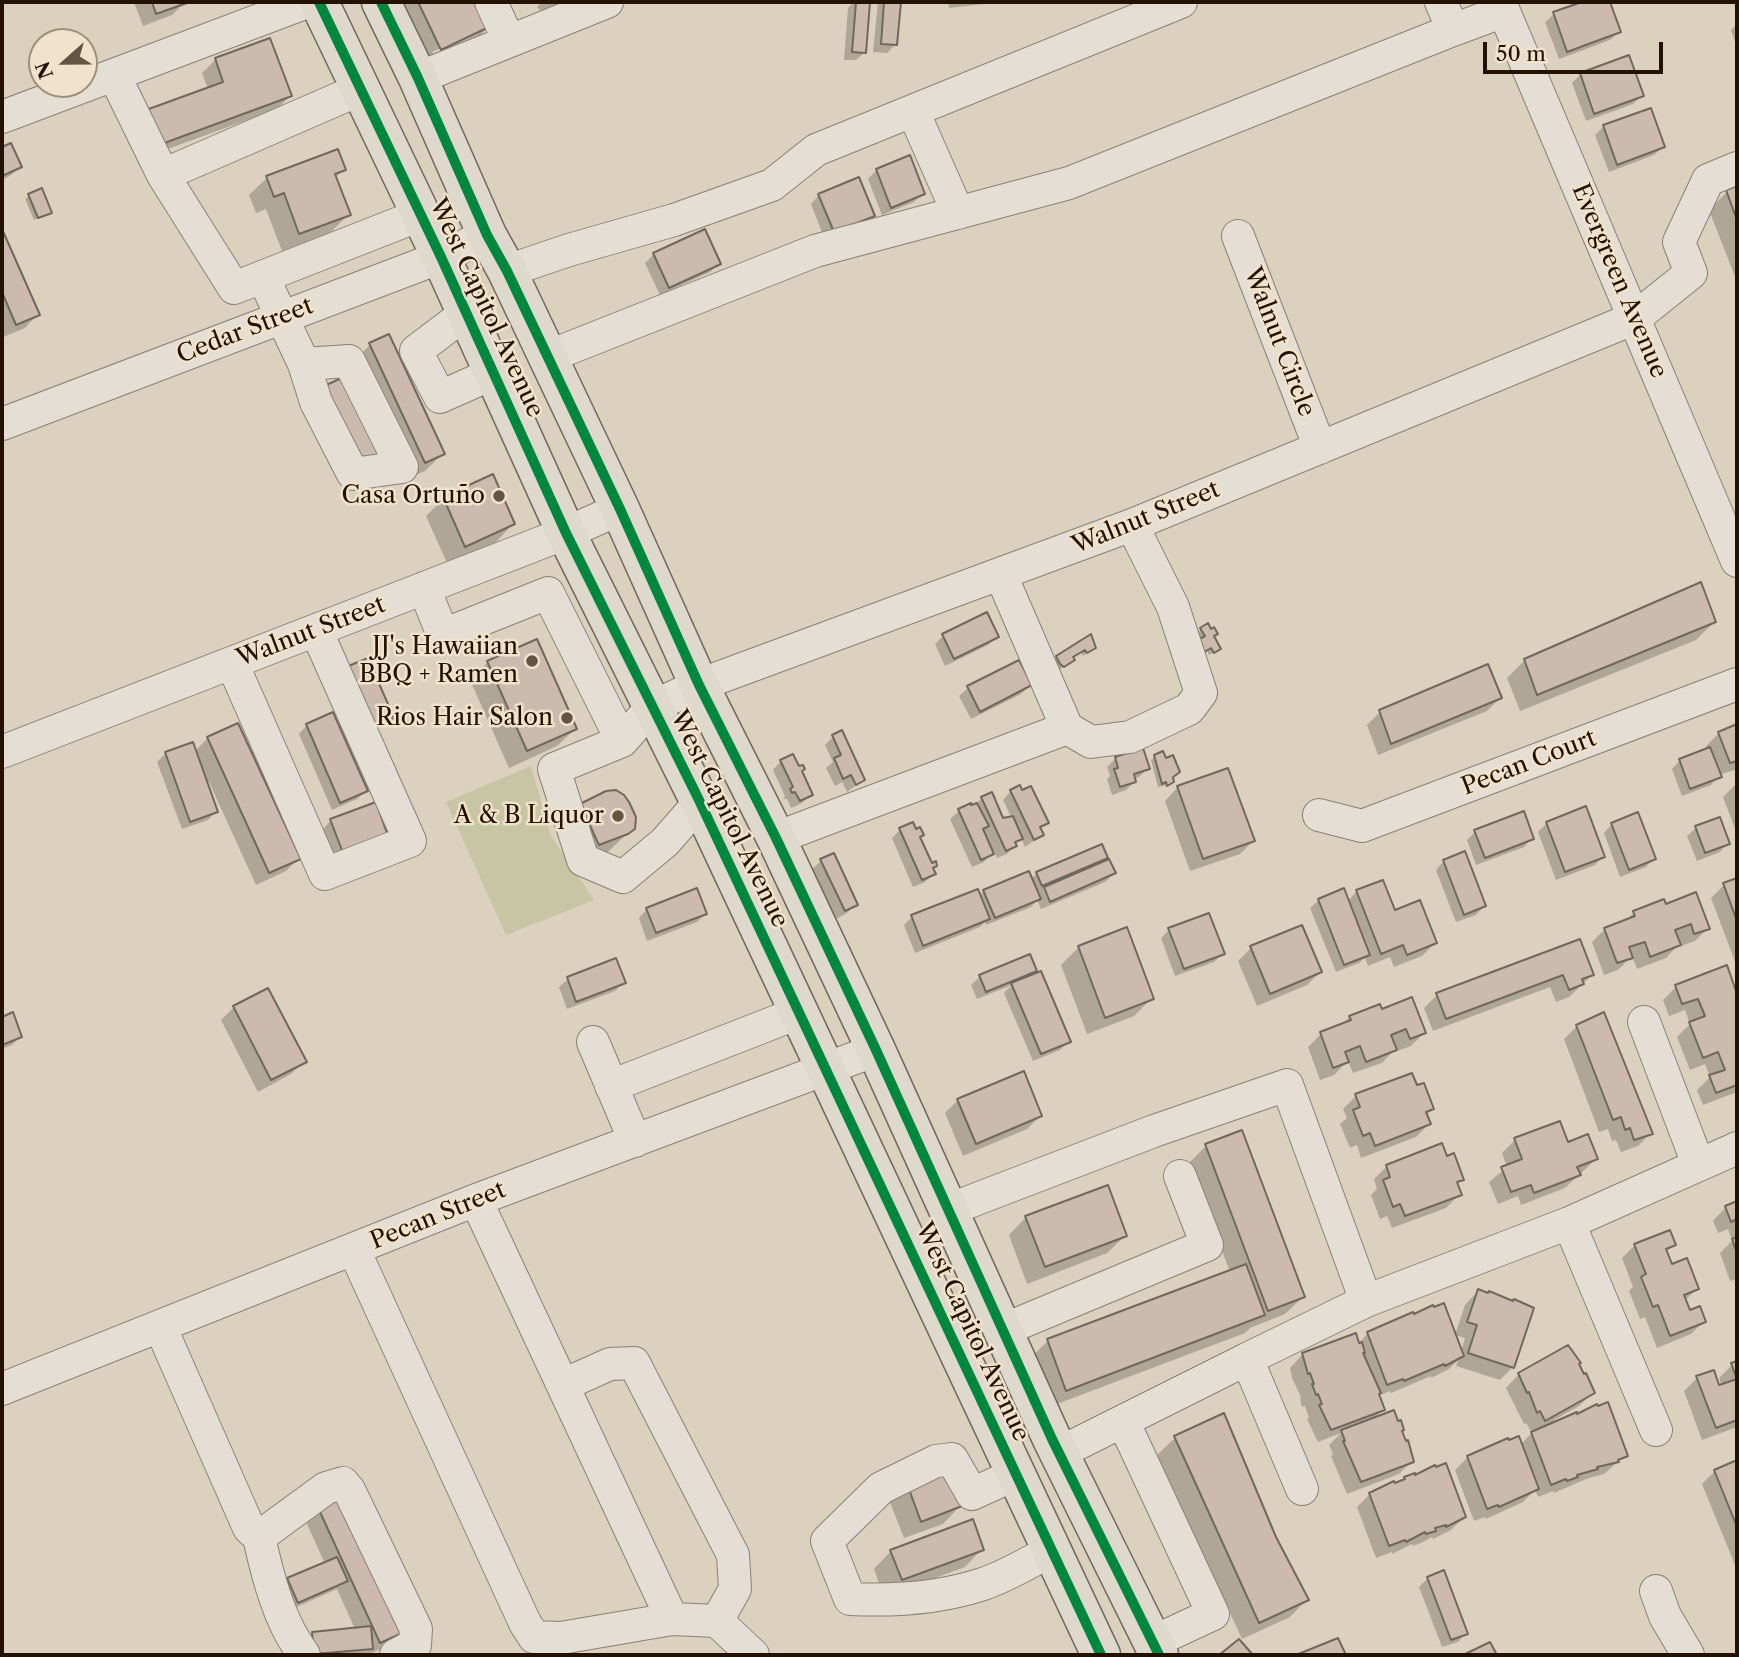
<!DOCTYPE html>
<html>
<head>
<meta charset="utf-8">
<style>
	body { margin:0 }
	#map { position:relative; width:1739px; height:1657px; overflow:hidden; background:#dcd0be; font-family:"Libre Caslon Text",serif }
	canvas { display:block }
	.frame { position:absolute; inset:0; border:4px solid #231200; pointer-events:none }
	.north { position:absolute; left:28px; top:28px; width:70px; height:70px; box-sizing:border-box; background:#f1e2cc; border:2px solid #9f8f7a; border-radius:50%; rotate:249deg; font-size:19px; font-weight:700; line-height:28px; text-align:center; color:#231200 }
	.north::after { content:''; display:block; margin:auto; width:24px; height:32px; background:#645442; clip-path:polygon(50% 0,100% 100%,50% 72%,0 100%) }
	.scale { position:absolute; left:1483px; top:42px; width:180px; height:32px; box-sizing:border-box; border:4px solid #231200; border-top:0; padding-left:9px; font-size:21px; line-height:24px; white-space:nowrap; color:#231200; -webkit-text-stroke:5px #f1e2cc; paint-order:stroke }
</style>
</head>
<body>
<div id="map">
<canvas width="1739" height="1657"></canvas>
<div class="frame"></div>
<div class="north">N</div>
<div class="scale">50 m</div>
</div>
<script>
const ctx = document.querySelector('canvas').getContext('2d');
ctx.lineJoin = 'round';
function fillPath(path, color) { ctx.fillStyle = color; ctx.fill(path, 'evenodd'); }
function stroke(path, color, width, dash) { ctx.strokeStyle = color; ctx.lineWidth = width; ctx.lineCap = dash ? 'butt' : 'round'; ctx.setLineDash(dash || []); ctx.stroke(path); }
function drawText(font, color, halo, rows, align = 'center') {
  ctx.font = font + ' "Libre Caslon Text",serif'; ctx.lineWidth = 5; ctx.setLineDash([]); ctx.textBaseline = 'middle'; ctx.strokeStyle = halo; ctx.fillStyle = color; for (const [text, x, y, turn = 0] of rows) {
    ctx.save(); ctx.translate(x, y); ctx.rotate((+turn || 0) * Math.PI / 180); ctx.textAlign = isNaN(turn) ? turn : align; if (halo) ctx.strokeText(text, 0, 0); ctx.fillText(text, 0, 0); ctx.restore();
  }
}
const green = new Path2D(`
	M531 766 551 836 594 900 506 935 446 802Z`);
const shadow = new Path2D(`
	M134 2H185L172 15 143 26Z
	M404 2H480L491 24 478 38 428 61 401 5ZM478 30V34L434 55 432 52Z
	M542 2H560L546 16 537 7Z
	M854 2H869L865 52 856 60H844L848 8Z
	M878 2H899L895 45 887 53 873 52Z
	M948 2H1002L949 8Z
	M1587 2H1608L1619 32 1610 40 1559 59 1545 22 1554 14Z
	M1737 24V47L1731 30Z
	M269 40 290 96 277 109 146 157 208 89 202 73 215 60Z
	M1628 57 1642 95 1633 104 1586 121 1572 83 1580 75Z
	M1604 126 1663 147 1654 155 1609 172 1595 135Z
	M10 146 20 167 11 175 2 180V149Z
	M344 169 335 178 349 214 331 232 282 251 266 209 256 213 249 195 267 178Z
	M877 170 923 194 914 202 882 215 868 179Z
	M1737 188V282L1709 210 1727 192Z
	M819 195 873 215 864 224 825 240 811 204Z
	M29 196 50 212 34 220 25 199Z
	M2 233 38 314 25 328 3 337Z
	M654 254 719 263 710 272 660 295 645 263Z
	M370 345 443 453 425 471 407 479 353 362Z
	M492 477 513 524 496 542 447 563 426 516 444 498Z
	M1714 622 1696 640 1520 711 1507 678 1525 660Z
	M1201 629 1213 636 1215 652 1209 655 1207 651 1194 657 1201 640 1198 633Z
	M943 636H997L988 645 945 666 935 644Z
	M1090 637 1094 648 1083 656 1081 652 1072 658 1073 660 1069 664 1060 669 1053 661Z
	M488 662 575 729 557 746 509 768 470 680Z
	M342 670 392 717 383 726 359 737Z
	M1030 685 1021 694 971 719 959 696 968 688Z
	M1500 698 1487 711 1378 755 1367 725 1380 712Z
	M307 725 366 791 357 799 332 810 299 734Z
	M1737 726V769L1719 775 1711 785 1682 796 1672 769 1680 760 1707 750 1706 746 1719 733Z
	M833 737 863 780 847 792 842 782 835 786 826 768 833 762 825 745Z
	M208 738 299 858 286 871 256 885 209 782 206 783 216 811 208 820 182 829 157 762 166 753 195 751Z
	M1155 756 1178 773 1165 782 1172 779 1169 785 1158 787 1151 760Z
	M1116 758 1148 768 1139 777 1133 779 1134 782 1126 790 1112 795 1107 779 1110 776 1107 767Z
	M781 761 800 772 811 794 802 803 791 808 787 799H783L785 796 773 770Z
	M1737 783V834L1723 797Z
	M1178 787 1253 841 1240 854 1190 871 1165 801Z
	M1011 791 1047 822 1039 830 1042 835 1025 847 1021 838 1007 854 997 858 994 851 984 862 972 867 950 819 959 811 974 806 982 798 1002 820 1011 817 1003 800Z
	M581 806 633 828 608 852 581 862Z
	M1585 809 1603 856 1595 865 1556 880 1538 832 1547 823Z
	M1719 819 1728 843 1720 852 1697 861 1687 836 1696 828Z
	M331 820 378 844 335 860 323 829Z
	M1612 824 1654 858 1646 867 1620 877 1604 833Z
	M900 830 915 831 934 873 925 882 913 887 892 838Z
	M1475 832 1532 838 1524 847 1476 865 1467 840Z
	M1102 846 1114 873 1105 882 1041 909 1037 900 1031 907 986 925 985 922 980 927 915 953 904 925 912 917 979 896 984 891 1031 879 1037 873Z
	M833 855 855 905 847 913 836 919 812 869 821 861Z
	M1444 861 1484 906 1476 915 1456 922 1436 870Z
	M1737 880V967L1711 898 1724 885Z
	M1357 891 1394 912 1435 943 1422 956 1394 967 1390 957 1368 966 1365 958 1359 963 1336 972 1310 908 1319 900 1347 902Z
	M1665 906 1708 928 1695 941 1681 946 1680 943 1666 958 1637 969 1632 956 1618 970 1604 975 1592 942 1605 929 1625 922 1634 912Z
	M647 909 705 914 697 922 647 941 639 918Z
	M1169 930 1223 953 1214 962 1175 976 1161 938Z
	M1579 941 1592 975 1569 997 1556 1002 1550 987 1433 1031 1424 1008 1437 995Z
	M1079 947 1152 998 1134 1016 1087 1034 1061 965Z
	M1251 948 1320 972 1307 985 1257 1006 1238 961Z
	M615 961 624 982 615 991 567 1009 559 987 568 979Z
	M1726 968 1737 999V1092L1703 1105 1697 1090 1710 1077 1705 1064 1690 1070 1677 1037 1690 1024 1685 1010 1669 1016 1663 1000 1676 987Z
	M1035 970 1026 979 1069 1041 1060 1050 1033 1061 1004 993 1012 985 977 999 971 985 980 977Z
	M234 1007 305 1061 291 1074 258 1092 221 1020Z
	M1381 1011 1424 1033 1411 1046 1397 1051 1396 1048 1382 1063 1353 1073 1348 1061 1334 1075 1320 1080 1308 1047 1321 1034 1340 1026 1350 1017Z
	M12 1015 20 1037 12 1045 2 1049V1018Z
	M1577 1026 1651 1133 1638 1146 1621 1152 1616 1140 1612 1141 1608 1129 1599 1132 1564 1039Z
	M1356 1096 1432 1109 1426 1115 1429 1124 1416 1137 1361 1158 1357 1145 1350 1148 1340 1124 1347 1118 1343 1109Z
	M958 1100 1040 1116 1027 1129 963 1156 945 1113Z
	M1559 1123 1567 1144 1596 1159 1565 1188 1521 1205 1518 1196 1498 1204 1489 1182 1507 1167 1502 1153 1515 1140Z
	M1206 1146 1303 1297 1285 1314 1250 1328 1245 1333 1049 1407 1030 1358 1048 1341 1230 1272 1189 1163Z
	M1446 1158 1462 1179 1456 1185 1460 1194 1446 1208 1392 1228 1387 1216 1380 1219 1371 1195 1377 1189 1374 1179 1387 1166Z
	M1737 1203V1279L1730 1281 1720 1253 1732 1241 1728 1229 1718 1233 1713 1221 1726 1207Z
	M1026 1217 1125 1236 1107 1253 1027 1284 1009 1235Z
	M1635 1245H1674L1665 1253 1671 1267 1697 1289 1684 1301 1689 1313 1704 1321 1691 1334 1657 1348 1645 1317 1640 1319 1629 1291 1633 1287 1622 1258Z
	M1478 1291 1513 1367 1500 1380 1456 1366 1459 1359 1449 1369 1431 1378V1376L1391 1393 1390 1391 1378 1396 1383 1409 1371 1421 1401 1431 1412 1461 1399 1474 1347 1494 1331 1456 1333 1454 1329 1445 1341 1433 1318 1442 1307 1419 1309 1418 1305 1406 1302 1407 1300 1399 1301 1397 1292 1378 1290 1368 1303 1354 1358 1344 1368 1333 1461 1352 1465 1338 1455 1335 1465 1305Z
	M1737 1363V1427L1702 1440 1684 1391 1697 1378 1718 1388 1722 1386 1719 1378 1732 1365Z
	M1519 1374 1593 1393 1579 1406 1554 1420 1556 1424 1626 1455 1604 1474 1586 1479 1554 1493 1553 1491 1538 1497 1535 1490 1523 1502 1486 1519 1485 1517 1474 1521 1455 1470 1468 1457 1520 1445 1532 1433 1526 1423 1524 1424 1506 1388Z
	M1175 1438 1275 1537 1307 1599 1290 1617 1242 1639 1157 1455Z
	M1737 1462V1570L1702 1484 1715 1471Z
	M1405 1478 1464 1517 1451 1530 1433 1539 1432 1537 1421 1543 1413 1546 1412 1544 1392 1554V1552L1376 1558 1357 1507 1370 1494 1401 1482Z
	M907 1482 960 1506 943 1524 904 1538 889 1500Z
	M317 1502 405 1631 392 1644 367 1655 366 1653 364 1655H306L304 1642 313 1633 355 1629 337 1589 290 1610 280 1588 288 1580 325 1564 303 1515Z
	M982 1549 965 1567 884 1597 874 1569 891 1551Z
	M1428 1578 1466 1633 1458 1642 1442 1647 1419 1587Z`);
const building = new Path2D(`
	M152 2H187V3L156 14Z
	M418 2H482L493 25 441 50Z
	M856 2H870L866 53 852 52Z
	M884 2H901L897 45 881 44Z
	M1582 2H1610L1621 32 1567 52 1553 12Z
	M270 38 292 96 159 145 146 110 223 82 215 58Z
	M1629 55 1644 96 1594 114 1580 73Z
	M1651 108 1665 147 1617 165 1603 125Z
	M11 143 22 167 2 176V147Z
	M338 149 346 170 335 174 351 215 299 234 284 193 274 197 266 176Z
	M910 155 925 194 891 208 876 169Z
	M859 177 875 216 834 232 818 194Z
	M1737 186V220L1726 190Z
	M42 188 52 213 38 218 28 194Z
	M2 229 40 315 16 325 2 292Z
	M705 229 721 264 669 288 653 253Z
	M389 334 445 454 425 463 369 343Z
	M344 377 380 457 361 466 324 386Z
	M493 474 515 524 465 547 443 497Z
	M1701 582 1716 622 1537 695 1524 659Z
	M987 612 999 637 954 659 942 634Z
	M1208 623 1211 629 1214 627 1218 634 1214 636 1221 649 1214 653 1211 648 1199 655 1192 643 1205 636 1200 628Z
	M1091 634 1096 648 1087 653 1085 650 1073 657 1075 660 1064 667 1060 664 1056 656Z
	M537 639 577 729 527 751 487 661Z
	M368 658 394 718 367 729 341 669Z
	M1019 660 1032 685 980 712 967 686Z
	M1488 664 1502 698 1391 744 1379 710Z
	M333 712 368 791 340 803 306 724Z
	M238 723 301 859 269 873 207 737Z
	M1737 724V761L1730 763 1718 732Z
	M842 730 865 780 856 785 851 775 843 779 834 758 841 755 832 735Z
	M193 742 218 812 190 822 165 752Z
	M1710 747 1722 777 1690 789 1679 759Z
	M1143 748 1150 769 1134 774 1136 782 1120 787 1114 769 1118 768 1115 757Z
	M1163 751 1166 758 1173 755 1180 772 1173 777 1174 782 1167 786 1166 782 1162 784 1154 755Z
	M793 754 799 766 803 765 805 769 802 771 813 795 800 801 795 792 792 793 790 789 793 787 780 760Z
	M1228 768 1255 841 1203 859 1177 786Z
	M1020 785 1022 790 1031 786 1049 823 1040 827 1044 835 1034 840 1010 790Z
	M616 790 624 795 629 802 636 817 635 829 628 834 599 845 580 804 606 791Z
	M992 792 1003 818 1013 816 1023 839 1015 842 1017 846 1006 851 981 797Z
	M376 802 388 836 343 853 330 819Z
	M971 803V805L977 803 989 826 983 829 994 854 981 860 958 809Z
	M1586 806 1605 857 1565 872 1546 822Z
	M1524 811 1534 839 1485 858 1474 830Z
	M1638 812 1656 859 1629 870 1611 823Z
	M1720 817 1730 844 1705 853 1695 826Z
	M913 822 916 829 920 827 924 835 920 837 932 863 936 861 937 866 933 868 936 874 922 880 899 828Z
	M1102 844 1108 858 1042 886 1036 872Z
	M1465 851 1486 906 1464 915 1443 860Z
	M834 853 858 905 845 911 820 859Z
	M1109 859 1116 873 1050 902 1044 887Z
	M1029 871 1041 899 995 918 983 890Z
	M1737 878V921L1723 883Z
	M1383 880 1395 910 1420 900 1437 943 1407 955 1403 945 1381 954 1356 890Z
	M697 888 707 914 656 933 646 908Z
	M1344 888 1370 955 1344 965 1318 899Z
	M978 889 990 919 923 946 911 915Z
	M1696 892 1710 929 1694 934 1691 924 1675 930 1681 945 1650 957 1645 942 1629 947 1633 958 1617 963 1604 928 1635 916 1633 911 1664 899 1666 904Z
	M1209 913 1225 954 1184 969 1168 928Z
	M1302 925 1322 972 1270 994 1250 946Z
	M1127 927 1154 999 1105 1018 1078 946Z
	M1580 939 1594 975 1582 979 1584 984 1569 990 1563 975 1446 1019 1436 993Z
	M1030 954 1037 971 986 992 979 975Z
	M616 958 626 983 576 1002 567 977Z
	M1727 965 1737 994V1085L1716 1093 1709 1075 1725 1070 1718 1052 1703 1058 1689 1022 1705 1016 1698 999 1682 1004 1675 985Z
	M1041 971 1071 1042 1041 1054 1011 983Z
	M268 988 307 1062 271 1080 233 1006Z
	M1412 997 1426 1033 1410 1039 1406 1029 1391 1035 1397 1050 1366 1062 1360 1046 1345 1052 1349 1062 1333 1068 1320 1032 1351 1020 1349 1016 1380 1004 1382 1009Z
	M13 1012 22 1037 2 1045V1017Z
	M1604 1012 1653 1134 1634 1140 1630 1128 1625 1130 1621 1117 1613 1120 1576 1025Z
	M1024 1071 1042 1116 976 1144 957 1099Z
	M1412 1073 1417 1085 1424 1083 1434 1109 1426 1112 1431 1124 1375 1146 1370 1133 1363 1136 1353 1110 1360 1107 1355 1094Z
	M1560 1121 1568 1142 1588 1134 1598 1159 1577 1167 1581 1175 1534 1193 1531 1185 1511 1192 1501 1167 1522 1159 1514 1138Z
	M1242 1130 1305 1297 1268 1311 1205 1144Z
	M1442 1143 1447 1156 1454 1153 1464 1180 1457 1182 1462 1195 1405 1216 1400 1204 1393 1207 1383 1180 1390 1177 1386 1165Z
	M1108 1185 1127 1236 1045 1267 1025 1216Z
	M1737 1201V1219L1731 1222 1725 1206Z
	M1670 1230 1676 1245 1666 1249 1672 1264 1687 1258 1699 1289 1684 1295 1690 1310 1700 1306 1706 1322 1670 1336 1658 1305 1653 1307 1641 1277 1646 1274 1634 1244Z
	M1737 1237V1253L1732 1239Z
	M1246 1264 1265 1315 1066 1391 1047 1339Z
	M1478 1289 1488 1293 1489 1291 1513 1301 1514 1299 1534 1308 1514 1368 1468 1353 1477 1325 1467 1322Z
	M1444 1303 1464 1356 1445 1366 1444 1364 1404 1381 1403 1379 1387 1385 1367 1332 1413 1312 1414 1314 1433 1305 1434 1307Z
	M1356 1333 1359 1343 1362 1342 1365 1353H1363L1381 1393 1379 1394 1385 1410 1331 1430 1319 1405 1322 1404 1318 1394 1316 1395 1312 1384H1314L1310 1373 1308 1374 1302 1353Z
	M1568 1345 1581 1363 1579 1364 1584 1374 1586 1373 1595 1393 1545 1421 1540 1411 1537 1413 1529 1392 1527 1393 1518 1373Z
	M1737 1361V1420L1716 1428 1696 1376 1714 1370 1719 1385 1737 1379 1731 1363Z
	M1608 1402 1628 1456 1618 1460 1619 1462 1597 1467 1598 1469 1577 1475 1578 1477 1567 1481 1566 1479 1551 1485 1531 1432 1577 1412V1414L1597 1404 1598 1406Z
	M1394 1410 1398 1421 1401 1420 1404 1430 1402 1431 1406 1441 1408 1440 1414 1462 1361 1482 1343 1441H1345L1341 1430Z
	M1224 1413 1276 1537 1309 1600 1259 1623 1174 1436Z
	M1519 1436 1539 1489 1499 1507 1498 1505 1487 1509 1467 1456 1508 1438 1509 1440Z
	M1737 1460V1527L1714 1470Z
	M1446 1463 1466 1517 1446 1527V1525L1435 1528 1436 1531 1426 1534 1425 1532 1406 1542 1405 1540 1389 1546 1369 1493 1394 1481 1395 1483 1405 1479 1404 1477 1415 1473V1475L1435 1465 1436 1467Z
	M947 1465 962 1506 921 1522 906 1481Z
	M343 1489 407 1631 380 1643 315 1501Z
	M973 1519 984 1550 902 1580 890 1550Z
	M337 1557 348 1581 298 1603 287 1578Z
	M1444 1570 1468 1634 1451 1640 1427 1577Z
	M371 1626 373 1649 314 1654 312 1632Z
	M1338 1638 1346 1655H1296Z
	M1239 1639 1253 1655H1219Z
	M1490 1642 1497 1655H1463Z`);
const minor = new Path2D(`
	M491 2 509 41
	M1500 2 1737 561
	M1453 30 1504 11
	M114 75 163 175 361 89
	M418 78 607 2
	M913 111 958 213
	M2 117 307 2
	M163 175 234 288 420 215
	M1238 236 1320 448
	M507 271 569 250 674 220 772 185 816 150 1181 2
	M263 277 304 364 316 402 353 474 402 467 349 361 304 364
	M466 313 416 351 440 397 494 373
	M547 357 815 251 1069 183 1453 30 1441 2
	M2 424 441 257 487 235
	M424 588 443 635 548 593 622 741
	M232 663 325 874 410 841 316 630
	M1067 728 1091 742 1130 737 1189 709 1201 693 1173 607 1132 525
	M2 752 566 533 620 509
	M700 802 665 842 623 877 583 860 554 769 622 741 652 707 699 685 1132 525 1635 318 1691 273 1679 242 1708 180 1737 168
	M1319 815 1362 826 1737 684
	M776 838 1067 728 1001 575
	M1644 1022 1698 1164
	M593 1042 635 1141
	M611 1086 798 1013
	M476 1200 672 1619
	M948 1210 1154 1131 1287 1085 1366 1301 1247 1359
	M1569 1223 1737 1148
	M354 1250 525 1623 534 1637 561 1638 672 1619 717 1621 735 1589 733 1555 634 1363 610 1364 563 1385
	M1366 1301 1569 1223 1656 1430
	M160 1326 249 1528 259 1537 326 1488 343 1483 349 1490 416 1629 415 1645 396 1655
	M1003 1330 1207 1245 1180 1176
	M2 1389 476 1200 876 1050
	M1123 1421 1213 1614 1153 1642
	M1059 1453 1247 1359 1302 1489
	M1016 1474 972 1494 952 1459 936 1461 881 1488 827 1541 850 1599C893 1601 941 1598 983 1584 1007 1576 1029 1562 1051 1551
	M259 1537C268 1578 279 1621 304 1655
	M1656 1591 1665 1616 1688 1655
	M717 1621 753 1655`);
const major = new Path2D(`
	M319 2 441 257 566 533 700 802 1101 1655
	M381 2 418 78 487 235 507 271 620 509 699 685 776 838 876 1050 1052 1439 1159 1655`);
const cycleway = new Path2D(`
	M319 2 441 257 566 533 700 802 1101 1655
	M381 2 418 78 487 235 507 271 620 509 699 685 776 838 876 1050 1052 1439 1159 1655`);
const markers = [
	[499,496,7,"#645442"],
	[532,661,7,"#645442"],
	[567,718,7,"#645442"],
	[618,816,7,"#645442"]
];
const streetNames = [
	["Evergreen Avenue",1619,281,67],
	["West Capitol Avenue",486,308,65],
	["Cedar Street",245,331,-21],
	["Walnut Circle",1279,342,69],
	["Walnut Street",1146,518,-22],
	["Walnut Street",311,632,-21],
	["Pecan Court",1529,763,-21],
	["West Capitol Avenue",729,819,64],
	["Pecan Street",438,1216,-22],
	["West Capitol Avenue",972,1332,65]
];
const poiNames = [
	["Casa Ortuño",485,496],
	["JJ's Hawaiian",518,647],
	["BBQ + Ramen",518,675],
	["Rios Hair Salon",553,718],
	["A & B Liquor",604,816]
];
fillPath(green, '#c7c5a3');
fillPath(shadow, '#0003');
fillPath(building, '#cdbaaf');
stroke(building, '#70685c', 2);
stroke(minor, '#8a8175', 34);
stroke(major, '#70685c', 41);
stroke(minor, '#e4ded4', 32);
stroke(major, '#dfd8cd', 38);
stroke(cycleway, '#00873e', 10);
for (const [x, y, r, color] of markers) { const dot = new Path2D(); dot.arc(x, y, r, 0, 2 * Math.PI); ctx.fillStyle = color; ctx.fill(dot); stroke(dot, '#f1e2cc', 2.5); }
drawText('24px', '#231200', '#f1e2cc', streetNames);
drawText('24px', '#231200', '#f1e2cc', poiNames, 'right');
</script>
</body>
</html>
